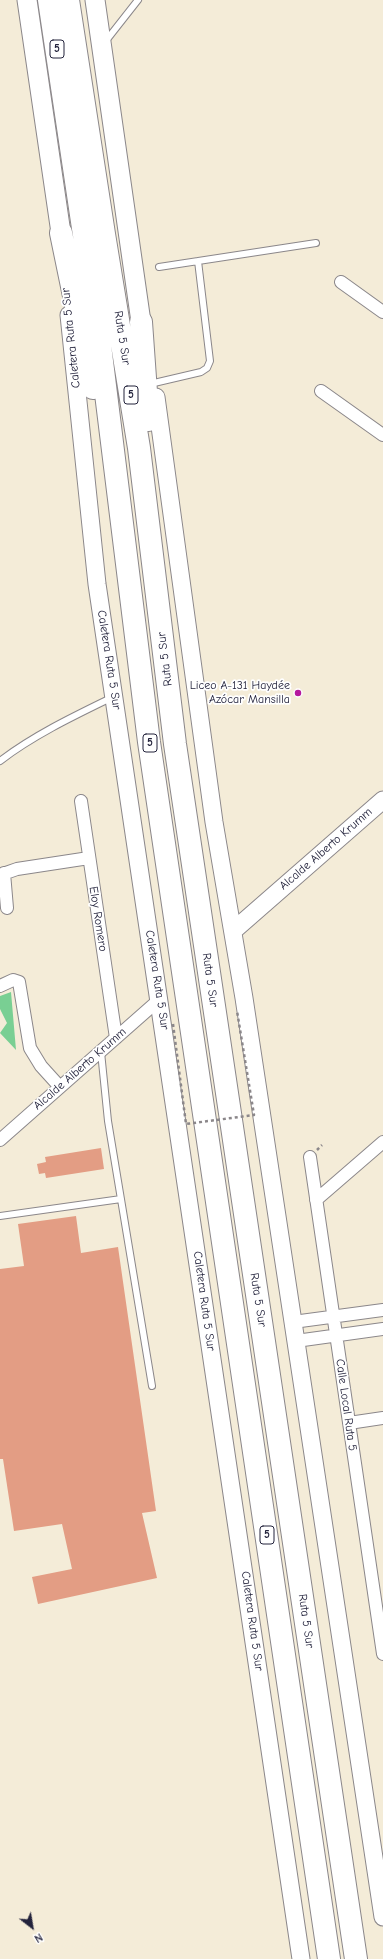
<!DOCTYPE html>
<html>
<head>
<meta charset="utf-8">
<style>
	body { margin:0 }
	#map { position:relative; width:383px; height:1959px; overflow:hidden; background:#f4ecd8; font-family:"Comic Neue",sans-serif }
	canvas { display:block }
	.north { position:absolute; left:12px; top:1907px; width:40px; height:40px; -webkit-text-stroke:3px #fff; paint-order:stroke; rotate:149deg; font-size:11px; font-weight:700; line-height:16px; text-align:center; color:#22223b }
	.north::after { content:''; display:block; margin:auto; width:14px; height:18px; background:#22223b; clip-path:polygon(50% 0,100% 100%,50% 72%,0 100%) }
</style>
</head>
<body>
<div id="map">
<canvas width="383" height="1959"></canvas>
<div class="north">N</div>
</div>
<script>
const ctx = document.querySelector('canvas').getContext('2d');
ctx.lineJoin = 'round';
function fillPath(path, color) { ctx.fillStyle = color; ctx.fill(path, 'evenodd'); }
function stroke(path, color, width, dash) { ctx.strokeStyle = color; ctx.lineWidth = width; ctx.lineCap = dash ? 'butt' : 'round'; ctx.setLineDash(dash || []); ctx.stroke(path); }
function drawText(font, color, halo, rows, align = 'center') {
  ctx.font = font + ' "Comic Neue",sans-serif'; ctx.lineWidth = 3.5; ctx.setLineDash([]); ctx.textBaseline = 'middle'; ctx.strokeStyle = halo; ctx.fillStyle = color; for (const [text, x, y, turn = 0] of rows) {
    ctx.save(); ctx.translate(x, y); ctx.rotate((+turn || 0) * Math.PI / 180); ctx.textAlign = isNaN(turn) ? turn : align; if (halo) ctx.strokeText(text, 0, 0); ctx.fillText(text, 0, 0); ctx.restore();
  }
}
const green = new Path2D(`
	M11 992 16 1050 0 1033 7 1023 0 1009V996Z`);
const building = new Path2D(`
	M101 1148 104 1169 46 1178 45 1173 39 1174 37 1164 46 1162 45 1157Z
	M76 1216 81 1253 118 1247 156 1511 142 1513 157 1578 38 1604 32 1577 72 1569 62 1524 14 1531 3 1459H0V1269L24 1266 18 1224Z`);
const path = new Path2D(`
	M317 1150 322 1145`);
const lane = new Path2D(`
	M105 42 138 0
	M159 267 316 243
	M154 383 201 372 207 368 210 361 198 261
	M0 761C34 735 74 716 113 697
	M101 1052 108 1121 152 1386
	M0 1216 121 1199`);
const street = new Path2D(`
	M341 282 383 312
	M321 391 383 435
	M81 801 116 1038
	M4 873 7 908
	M0 875 17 869 89 858
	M0 986 13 980 19 982 30 1048 41 1066 60 1087
	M0 1140 160 999
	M310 1157 383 1654
	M316 1200 383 1142
	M293 1322 383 1310
	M296 1341 383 1329
	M349 1423 383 1418`);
const secondary = new Path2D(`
	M69 315 97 584 301 1959
	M156 397 214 822 244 998 383 1917
	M233 931 383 800`);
const primary = new Path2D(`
	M27 0 61 233
	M95 0 141 322`);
const highway = new Path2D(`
	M49 0 98 329 149 742 329 1959
	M68 0 104 234 139 448 175 744 356 1959
	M61 233 93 388
	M141 322 148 420`);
const pathBridge = new Path2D(`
	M173 1024 186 1124 254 1115 237 1011`);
const markers = [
	[298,693,4,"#b5179e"]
];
const shields = [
	[57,49,14],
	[131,395,14],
	[150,743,14],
	[267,1535,14]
];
const shieldNames = [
	["5",57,49],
	["5",131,395],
	["5",150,743],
	["5",267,1535]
];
const streetNames = [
	["Caletera Ruta 5 Sur",71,338,-96],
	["Ruta 5 Sur",122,338,81],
	["Ruta 5 Sur",165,659,-97],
	["Caletera Ruta 5 Sur",109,660,81],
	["Alcalde Alberto Krumm",326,849,-41],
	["Eloy Romero",98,919,81],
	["Caletera Ruta 5 Sur",157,980,81],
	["Ruta 5 Sur",210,980,82],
	["Alcalde Alberto Krumm",80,1069,-41],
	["Ruta 5 Sur",258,1300,81],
	["Caletera Ruta 5 Sur",204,1301,82],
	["Calle Local Ruta 5",346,1405,82],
	["Caletera Ruta 5 Sur",252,1621,82],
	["Ruta 5 Sur",306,1621,82]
];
const poiNames = [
	["Liceo A-131 Haydée",290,686],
	["Azócar Mansilla",290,700]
];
fillPath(green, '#79cf93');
fillPath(building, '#e39d84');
stroke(lane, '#8b878a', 8);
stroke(street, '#8b878a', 14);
stroke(secondary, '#8b878a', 19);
stroke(primary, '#8b878a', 21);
stroke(highway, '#8b878a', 24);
stroke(path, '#8b878a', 2.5, [3, 3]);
stroke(lane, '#fff', 6);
stroke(street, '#fff', 12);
stroke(secondary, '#fff', 17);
stroke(primary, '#fff', 19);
stroke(highway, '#fff', 22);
stroke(pathBridge, '#8b878a', 2.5, [3, 3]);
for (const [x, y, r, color] of markers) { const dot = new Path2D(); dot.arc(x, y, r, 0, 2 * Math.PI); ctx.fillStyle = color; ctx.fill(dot); stroke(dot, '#fff', 1.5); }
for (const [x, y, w] of shields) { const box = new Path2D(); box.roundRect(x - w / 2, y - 9, w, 18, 3); ctx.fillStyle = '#fff'; ctx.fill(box); stroke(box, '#22223b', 1); }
drawText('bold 11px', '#22223b', null, shieldNames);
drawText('12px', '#22223b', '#fff', streetNames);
drawText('12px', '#22223b', '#fff', poiNames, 'right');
</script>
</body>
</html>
